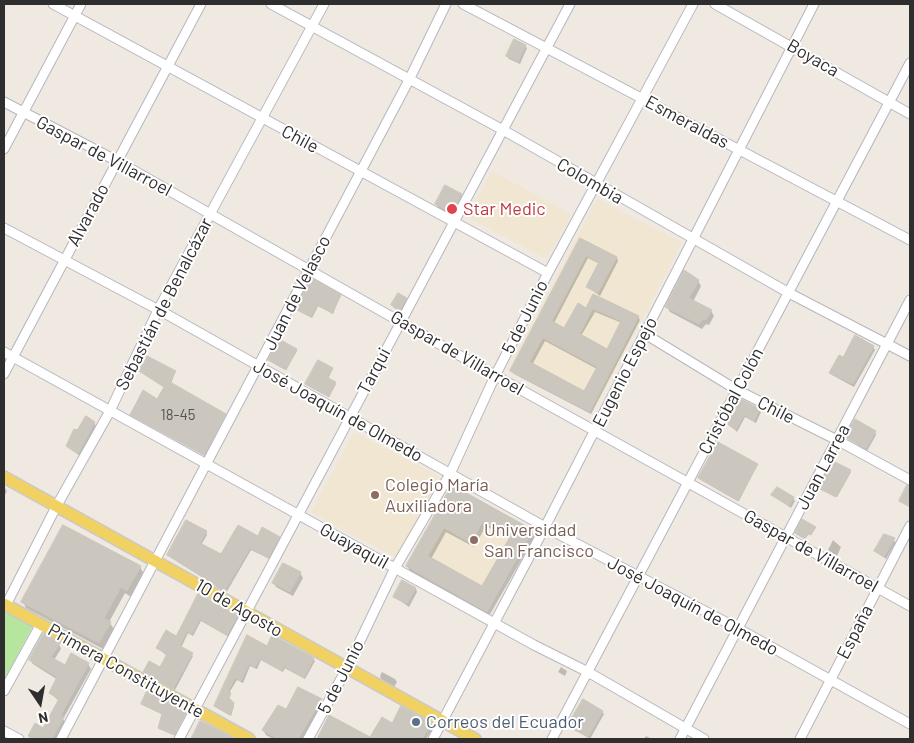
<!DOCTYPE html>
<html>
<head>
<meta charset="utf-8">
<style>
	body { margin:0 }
	#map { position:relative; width:914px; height:743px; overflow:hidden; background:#efe9e1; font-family:Barlow,sans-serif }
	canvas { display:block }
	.frame { position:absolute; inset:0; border:5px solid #2e2e2e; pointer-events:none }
	.north { position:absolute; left:15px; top:678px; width:50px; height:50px; -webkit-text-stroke:4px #fff; paint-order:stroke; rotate:168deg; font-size:14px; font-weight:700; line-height:20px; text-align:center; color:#2e2e2e }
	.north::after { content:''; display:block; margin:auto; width:18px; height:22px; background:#2e2e2e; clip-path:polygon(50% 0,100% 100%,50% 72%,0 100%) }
</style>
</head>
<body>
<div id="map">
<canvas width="914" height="743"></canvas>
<div class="frame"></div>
<div class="north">N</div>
</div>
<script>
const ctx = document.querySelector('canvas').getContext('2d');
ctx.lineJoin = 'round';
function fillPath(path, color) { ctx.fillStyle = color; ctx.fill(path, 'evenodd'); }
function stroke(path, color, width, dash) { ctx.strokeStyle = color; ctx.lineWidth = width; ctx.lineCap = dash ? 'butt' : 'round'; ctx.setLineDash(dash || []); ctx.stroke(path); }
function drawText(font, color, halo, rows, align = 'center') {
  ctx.font = font + ' Barlow,sans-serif'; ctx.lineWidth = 4; ctx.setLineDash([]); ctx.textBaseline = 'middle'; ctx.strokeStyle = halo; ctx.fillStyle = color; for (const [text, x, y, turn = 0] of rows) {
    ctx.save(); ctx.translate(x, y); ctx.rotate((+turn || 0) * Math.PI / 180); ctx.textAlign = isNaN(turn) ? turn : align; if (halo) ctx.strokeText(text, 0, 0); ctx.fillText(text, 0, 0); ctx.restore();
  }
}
const education = new Path2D(`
	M492 171 571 214 547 259 467 217Z
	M597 199 682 243 593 412 508 369Z
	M354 432 440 477 397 558 311 512Z
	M452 485 533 530 496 594 460 574 450 591 406 566Z`);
const green = new Path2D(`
	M4 610 33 626 4 680Z`);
const shadow = new Path2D(`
	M525 46 527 48 520 64 509 59 507 56Z
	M461 195 464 200 454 217 439 209 436 204Z
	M581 240 617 258 618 261 600 296 588 287 600 264 588 258 554 323 565 329 587 310 594 296 638 317 640 320 591 414 514 374 512 371ZM595 312 622 323 607 350 581 336ZM545 341 597 369 585 392 532 365Z
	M698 281 701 286 693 302 711 311 714 316 709 325 706 324 702 329 670 312 667 307Z
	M340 296 333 314 318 306 312 318 298 310Z
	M406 299 407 302 402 312 394 308 392 305Z
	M280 341 297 351 286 370 270 361Z
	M873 347 875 350 854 387 832 375 830 373 844 359Z
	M332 369 328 379 336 384 329 397 307 385Z
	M141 371 175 372 171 384 225 415 205 456 133 416 158 401 165 388Z
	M741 401 761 412 756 423 745 417 737 432 729 424Z
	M94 423 96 426 80 456 67 446Z
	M875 432 876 435 867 451 847 437Z
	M833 463 851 472 837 497 820 488Z
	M757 465 739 501 700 478Z
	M452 486 532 531 535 536 489 616 410 571 407 566ZM486 526 510 539 482 588 431 559 446 532 474 547Z
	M4 487 7 491 4 497Z
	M773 495 793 498 795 501 791 508Z
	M206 532 207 535 201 545 221 555 258 538H279L280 540 270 559 251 550 226 593 168 555Z
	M885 535 896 542 886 559 876 551Z
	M833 540 841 547 837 556 828 550Z
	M140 567 144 574 131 597 125 593 109 622 114 629 103 649 26 608 23 602Z
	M300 573 303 578 293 596 276 587 274 583Z
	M416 589 417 592 409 607 395 597Z
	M199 595 238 619 229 637 201 621 193 636 188 633 181 648 193 656 175 690 144 672 161 669 167 656 158 648 176 638Z
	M247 637 267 648 313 659 315 661 305 679 285 668 283 672 261 660 257 669 250 666 243 683 237 680 229 693 230 701 234 706 231 716 215 706Z
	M59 644 61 649 54 660 65 666 88 664 91 669 63 719 65 722 56 739H31L29 736 44 729 59 701 50 693 58 680 33 664 30 660Z
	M561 667 567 671 565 676 558 672Z
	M382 672 395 679 397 682 394 687 381 679 380 676Z
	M298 688 321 700 324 705 303 739H273L266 735 263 730 287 711Z
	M602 712 604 714 590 739 569 726Z
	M185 714 175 735 160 729V728Z
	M330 716 370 739 393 725H431L433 728 426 739H318Z
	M646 736 652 739H644Z`);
const building = new Path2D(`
	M514 39 526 45 518 62 506 56Z
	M445 185 462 194 452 213 435 204Z
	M580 238 617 257 598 293 586 287 599 262 586 256 552 321 564 328 578 303 586 308 593 294 639 316 590 412 510 371ZM593 309 621 321 607 349 580 334ZM543 338 597 367 584 391 530 362Z
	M684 270 699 280 689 298 712 310 706 320 703 319 699 324 665 307Z
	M311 278 341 295 332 313 317 305 311 317 295 309Z
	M398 293 407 298 400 310 391 305Z
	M855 335 874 346 853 384 829 373 839 355 843 357Z
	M279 339 297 349 286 370 268 360Z
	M147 356 176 371 170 382 226 414 204 455 130 415 143 390 157 399 164 387 139 371Z
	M318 360 333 368 328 378 336 382 329 397 305 384Z
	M741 399 760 409 754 421 744 415 736 430 727 424Z
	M86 416 95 422 78 454 66 446 74 429 77 430Z
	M855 419 876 431 866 449 845 437Z
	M718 442 758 464 738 501 698 478Z
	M833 461 851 470 836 497 818 488Z
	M452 485 533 530 487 612 406 566ZM483 522 510 537 482 586 428 556 444 528 471 543Z
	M907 485 910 486V507L899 501Z
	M777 487 794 497 789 506 771 495Z
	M802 519 816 527 811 535 808 534 805 539 795 533Z
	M186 520 207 531 200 543 221 554 238 525 258 536 262 527 280 537 268 558 250 548 225 591 167 555Z
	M63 525 141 566 127 591 121 587 104 618 111 622 99 643 21 602Z
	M884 534 895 538 884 557 874 551Z
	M283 563 301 572 290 592 272 583Z
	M402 580 416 588 407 604 393 597Z
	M198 594 238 616 227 635 200 619 192 634 187 631 180 646 193 653 173 689 143 672 149 661 160 667 167 654 156 648 166 630 176 636Z
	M43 634 60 643 51 657 65 665 71 653 89 663 61 715 64 717 52 739H33L28 736 35 723 43 728 59 699 49 693 57 677 29 660Z
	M247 635 267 646 272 635 314 658 304 678 283 667 282 671 260 659 255 667 249 664 241 681 235 678 228 692 231 693 229 698 234 703 230 715 214 706Z
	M298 687 322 699 298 739H278L262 730 278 705 286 709Z
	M147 691 186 713 174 735 158 728 162 714 141 704Z
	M583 699 603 711 588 737 567 726Z
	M401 706 432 724 422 739H317L329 715 370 737 382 717 392 723Z
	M200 721 223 733 234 739H191Z`);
const minor = new Path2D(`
	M53 4 548 273
	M271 4 503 130 789 293 910 356
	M463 4 910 240
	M715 4 910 114
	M4 102 117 161 487 371 910 606
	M4 149 81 4
	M4 228 168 315 545 527 739 629 910 724
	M645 334 737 390 837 440 910 480
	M4 352 534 645 588 672 704 739
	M4 374 201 4
	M6 605 56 507 110 411 158 310 324 4
	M4 691 41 624
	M4 731 19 739
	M61 739 409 80 446 4
	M179 739 570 4
	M308 739 347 668 395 568 450 474 495 376 548 273 693 4
	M433 739 545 527 814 4
	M552 739 910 63
	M680 739 910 300
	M800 739 910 526`);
const major = new Path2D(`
	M4 477 475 739
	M4 604 249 739`);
const markers = [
	[452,209,6,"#e0444e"],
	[375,495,5,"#8d6e63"],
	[474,540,5,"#8d6e63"],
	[416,722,5,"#5c6f8a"]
];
const numberNames = [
	["18-45",178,415]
];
const streetNames = [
	["Boyaca",813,58,30],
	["Esmeraldas",687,122,28],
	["Chile",300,139,28],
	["Gaspar de Villarroel",104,156,28],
	["Colombia",590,181,30],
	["Alvarado",88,215,-62],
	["Juan de Velasco",297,293,-63],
	["Sebastián de Benalcázar",164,304,-63],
	["5 de Junio",525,317,-63],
	["Gaspar de Villarroel",457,353,30],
	["Tarqui",374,371,-62],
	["Eugenio Espejo",625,372,-63],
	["Cristóbal Colón",731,401,-62],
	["Chile",776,410,27],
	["José Joaquín de Olmedo",338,411,29],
	["Juan Larrea",823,467,-62],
	["Guayaquil",354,546,29],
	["Gaspar de Villarroel",811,551,29],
	["José Joaquín de Olmedo",693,606,28],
	["10 de Agosto",239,608,30],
	["España",855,632,-63],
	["Primera Constituyente",126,671,29],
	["5 de Junio",341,677,-63]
];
const healthNames = [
	["Star Medic",463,209]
];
const educationNames = [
	["Colegio María",385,485],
	["Auxiliadora",385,506],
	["Universidad",484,530],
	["San Francisco",484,551]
];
const serviceNames = [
	["Correos del Ecuador",426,722]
];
fillPath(education, '#f0e6d1');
fillPath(green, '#b6e59e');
fillPath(shadow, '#0003');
fillPath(building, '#cbc7bf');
stroke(building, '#cbc5ba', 1);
stroke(minor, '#b4b7c1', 11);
stroke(major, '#c9c9c9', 14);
stroke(minor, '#fff', 9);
stroke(major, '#f2d163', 11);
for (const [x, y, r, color] of markers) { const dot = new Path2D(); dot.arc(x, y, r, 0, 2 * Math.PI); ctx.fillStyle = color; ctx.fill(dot); stroke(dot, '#fff', 2); }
drawText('15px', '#555452', null, numberNames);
drawText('18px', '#2e2e2e', '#fff', streetNames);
drawText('18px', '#be3a42', '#fff', healthNames, 'left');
drawText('18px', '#785e54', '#fff', educationNames, 'left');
drawText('18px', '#4e5e75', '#fff', serviceNames, 'left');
</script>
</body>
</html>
